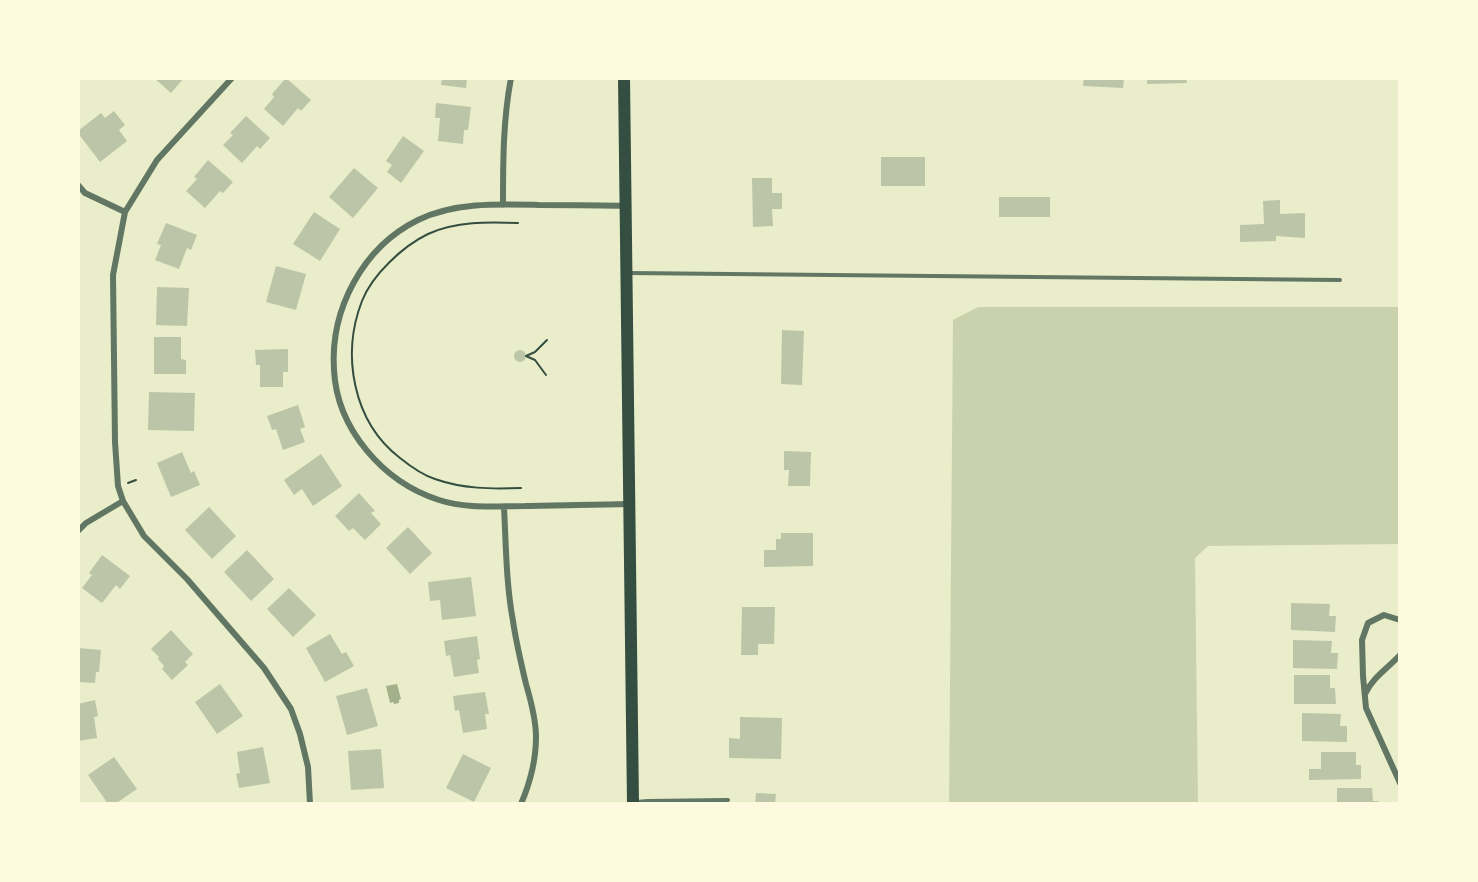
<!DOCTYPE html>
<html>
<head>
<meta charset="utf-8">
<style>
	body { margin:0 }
	#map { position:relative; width:1478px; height:882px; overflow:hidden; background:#e9edc9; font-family:Mulish,sans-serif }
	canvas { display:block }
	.frame { position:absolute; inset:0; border:80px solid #fefae0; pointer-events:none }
</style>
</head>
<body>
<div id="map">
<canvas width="1478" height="882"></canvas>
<div class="frame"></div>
</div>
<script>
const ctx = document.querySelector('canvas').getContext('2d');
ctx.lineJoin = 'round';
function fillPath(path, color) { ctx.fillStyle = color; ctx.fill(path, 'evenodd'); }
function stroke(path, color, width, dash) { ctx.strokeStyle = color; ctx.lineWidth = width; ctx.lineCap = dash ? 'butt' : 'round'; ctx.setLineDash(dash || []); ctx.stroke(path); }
const green = new Path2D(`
	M978 307H1400V544L1208 546 1195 558 1198 804H949L953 320Z`);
const water = new Path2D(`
	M397 684 401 699 399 700V703L394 704 393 702 390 703 386 686Z`);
const building = new Path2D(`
	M154 78H184L171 93Z
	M286 78 311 100 301 111 298 108 283 126 264 109 274 97 272 94Z
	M442 78H467L466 88 441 85Z
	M1084 78H1124L1123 88 1083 86Z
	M1147 78H1186L1187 83 1147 84Z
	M436 103 471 107 468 130H464L463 144 438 141 440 118H435Z
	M114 111 125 125 119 130 127 141 100 162 78 133V131L101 113 105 118Z
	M246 116 270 138 260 149 257 146 242 163 223 145 233 135 230 133Z
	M403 136 424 151 401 183 387 172 392 165 386 161Z
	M881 157H925V186H881Z
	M208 160 233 182 223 193 220 191 205 208 186 191 197 179 194 177Z
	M354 168 378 188 353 218 329 197Z
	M752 178H772V193H782V209H772L773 226 753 227Z
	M999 197H1050V217H999Z
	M1280 200V214L1305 213V238L1276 236V241L1240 242V225L1264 224 1263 201Z
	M314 212 340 229 320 261 293 244Z
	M166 223 197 235 191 250 187 248 179 269 155 260 161 245 157 244Z
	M276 266 306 274 296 310 266 302Z
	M157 287 189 288 187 326 156 325Z
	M782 330 804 331 802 385 781 384Z
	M154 337H181V359L186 360V374H154Z
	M288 349V372H283V387H260V365H256L255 350Z
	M514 356a6 6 0 1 1 12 0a6 6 0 1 1-12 0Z
	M149 392 195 393 194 431 148 430Z
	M298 405 305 427 300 429 305 442 283 450 276 429 272 430 267 416Z
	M784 451 811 452 810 486H788L789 470H784Z
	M182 452 191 473 194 471 200 485 171 497 157 463Z
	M321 454 342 486 313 506 302 489 294 495 284 480Z
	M359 493 375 511 371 513 381 524 365 540 353 528 349 531 335 516Z
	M209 507 236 536 212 559 185 530Z
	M408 527 432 553 410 574 386 548Z
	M781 533H813V566L764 567V550H776V539H781Z
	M247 550 274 579 251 601 224 572Z
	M102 555 130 576 120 589 116 585 102 603 82 588 92 575 89 573Z
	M471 577 476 616 442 620 440 600 430 601 428 582Z
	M289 588 316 615 293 637 267 609Z
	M1291 603 1330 604 1329 616H1336L1335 632 1291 630Z
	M742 607H775L774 644H758V655H741Z
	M171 630 193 654 185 662 188 665 172 680 162 669 164 666 158 659 159 657 151 649Z
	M330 634 342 654 346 652 354 666 325 682 306 648Z
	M477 636 480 659 477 660 479 673 454 677 450 655 446 656 444 641Z
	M1293 640 1332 641 1331 653H1338L1337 669 1293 668Z
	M78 648 101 650 99 672H96L95 683 78 682Z
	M1294 675H1330V688H1335L1336 704H1294Z
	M220 684 243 716 217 734 195 702Z
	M367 688 378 726 347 735 336 696Z
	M485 692 489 714H485L487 729 463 733 459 710 455 711 453 696Z
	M95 700 98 716 94 717 97 738 78 741V704Z
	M1302 713 1341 714 1340 726H1347V742L1302 741Z
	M740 717 782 718 781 759 729 758V738L740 739Z
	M263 747 270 783 239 788 236 774 240 773 237 752Z
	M381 749 384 788 351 790 348 751Z
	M1321 752H1356V765H1361V779L1309 780V769H1321Z
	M463 754 491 768 474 802 446 788Z
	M114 757 137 789 115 804H108L88 775Z
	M1337 788H1372L1373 801H1378V804H1337Z
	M756 793 776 794 775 804H755Z`);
const path = new Path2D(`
	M518 223C488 222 456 221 428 234 403 246 372 275 362 301 341 355 353 422 400 458 410 466 422 475 435 479 463 489 491 489 521 488
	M546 375 535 360 526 356 535 352 547 340
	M128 483 136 480`);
const service = new Path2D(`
	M628 273 1340 280
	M637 802 647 801 728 800`);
const minor = new Path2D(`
	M232 78 157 160 125 212 113 275 115 442 118 486 123 501 144 536 187 579 264 668 291 709 300 734 308 767 310 804
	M78 185 85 193 125 212
	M503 205C503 162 503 120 511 78
	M626 206C597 205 568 205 539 205 499 204 456 202 418 220 363 247 330 309 334 370 337 429 383 482 439 500 466 509 496 506 525 506 559 505 594 505 629 504
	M504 507C506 545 506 583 513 621 516 642 521 663 526 684 531 701 536 719 536 737 536 760 530 783 521 804
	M78 531 86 523 123 501
	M1400 620 1384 615 1368 623 1362 640 1363 676 1366 708 1400 783
	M1365 694C1373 677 1387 669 1400 655`);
const secondary = new Path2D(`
	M624 78 633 804`);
fillPath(green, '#cad2ad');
fillPath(water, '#a3b18a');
fillPath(building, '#bcc5a7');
stroke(path, '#344e41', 2);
stroke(service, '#617663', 4);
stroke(minor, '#617663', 6);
stroke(secondary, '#344e41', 12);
</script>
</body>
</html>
